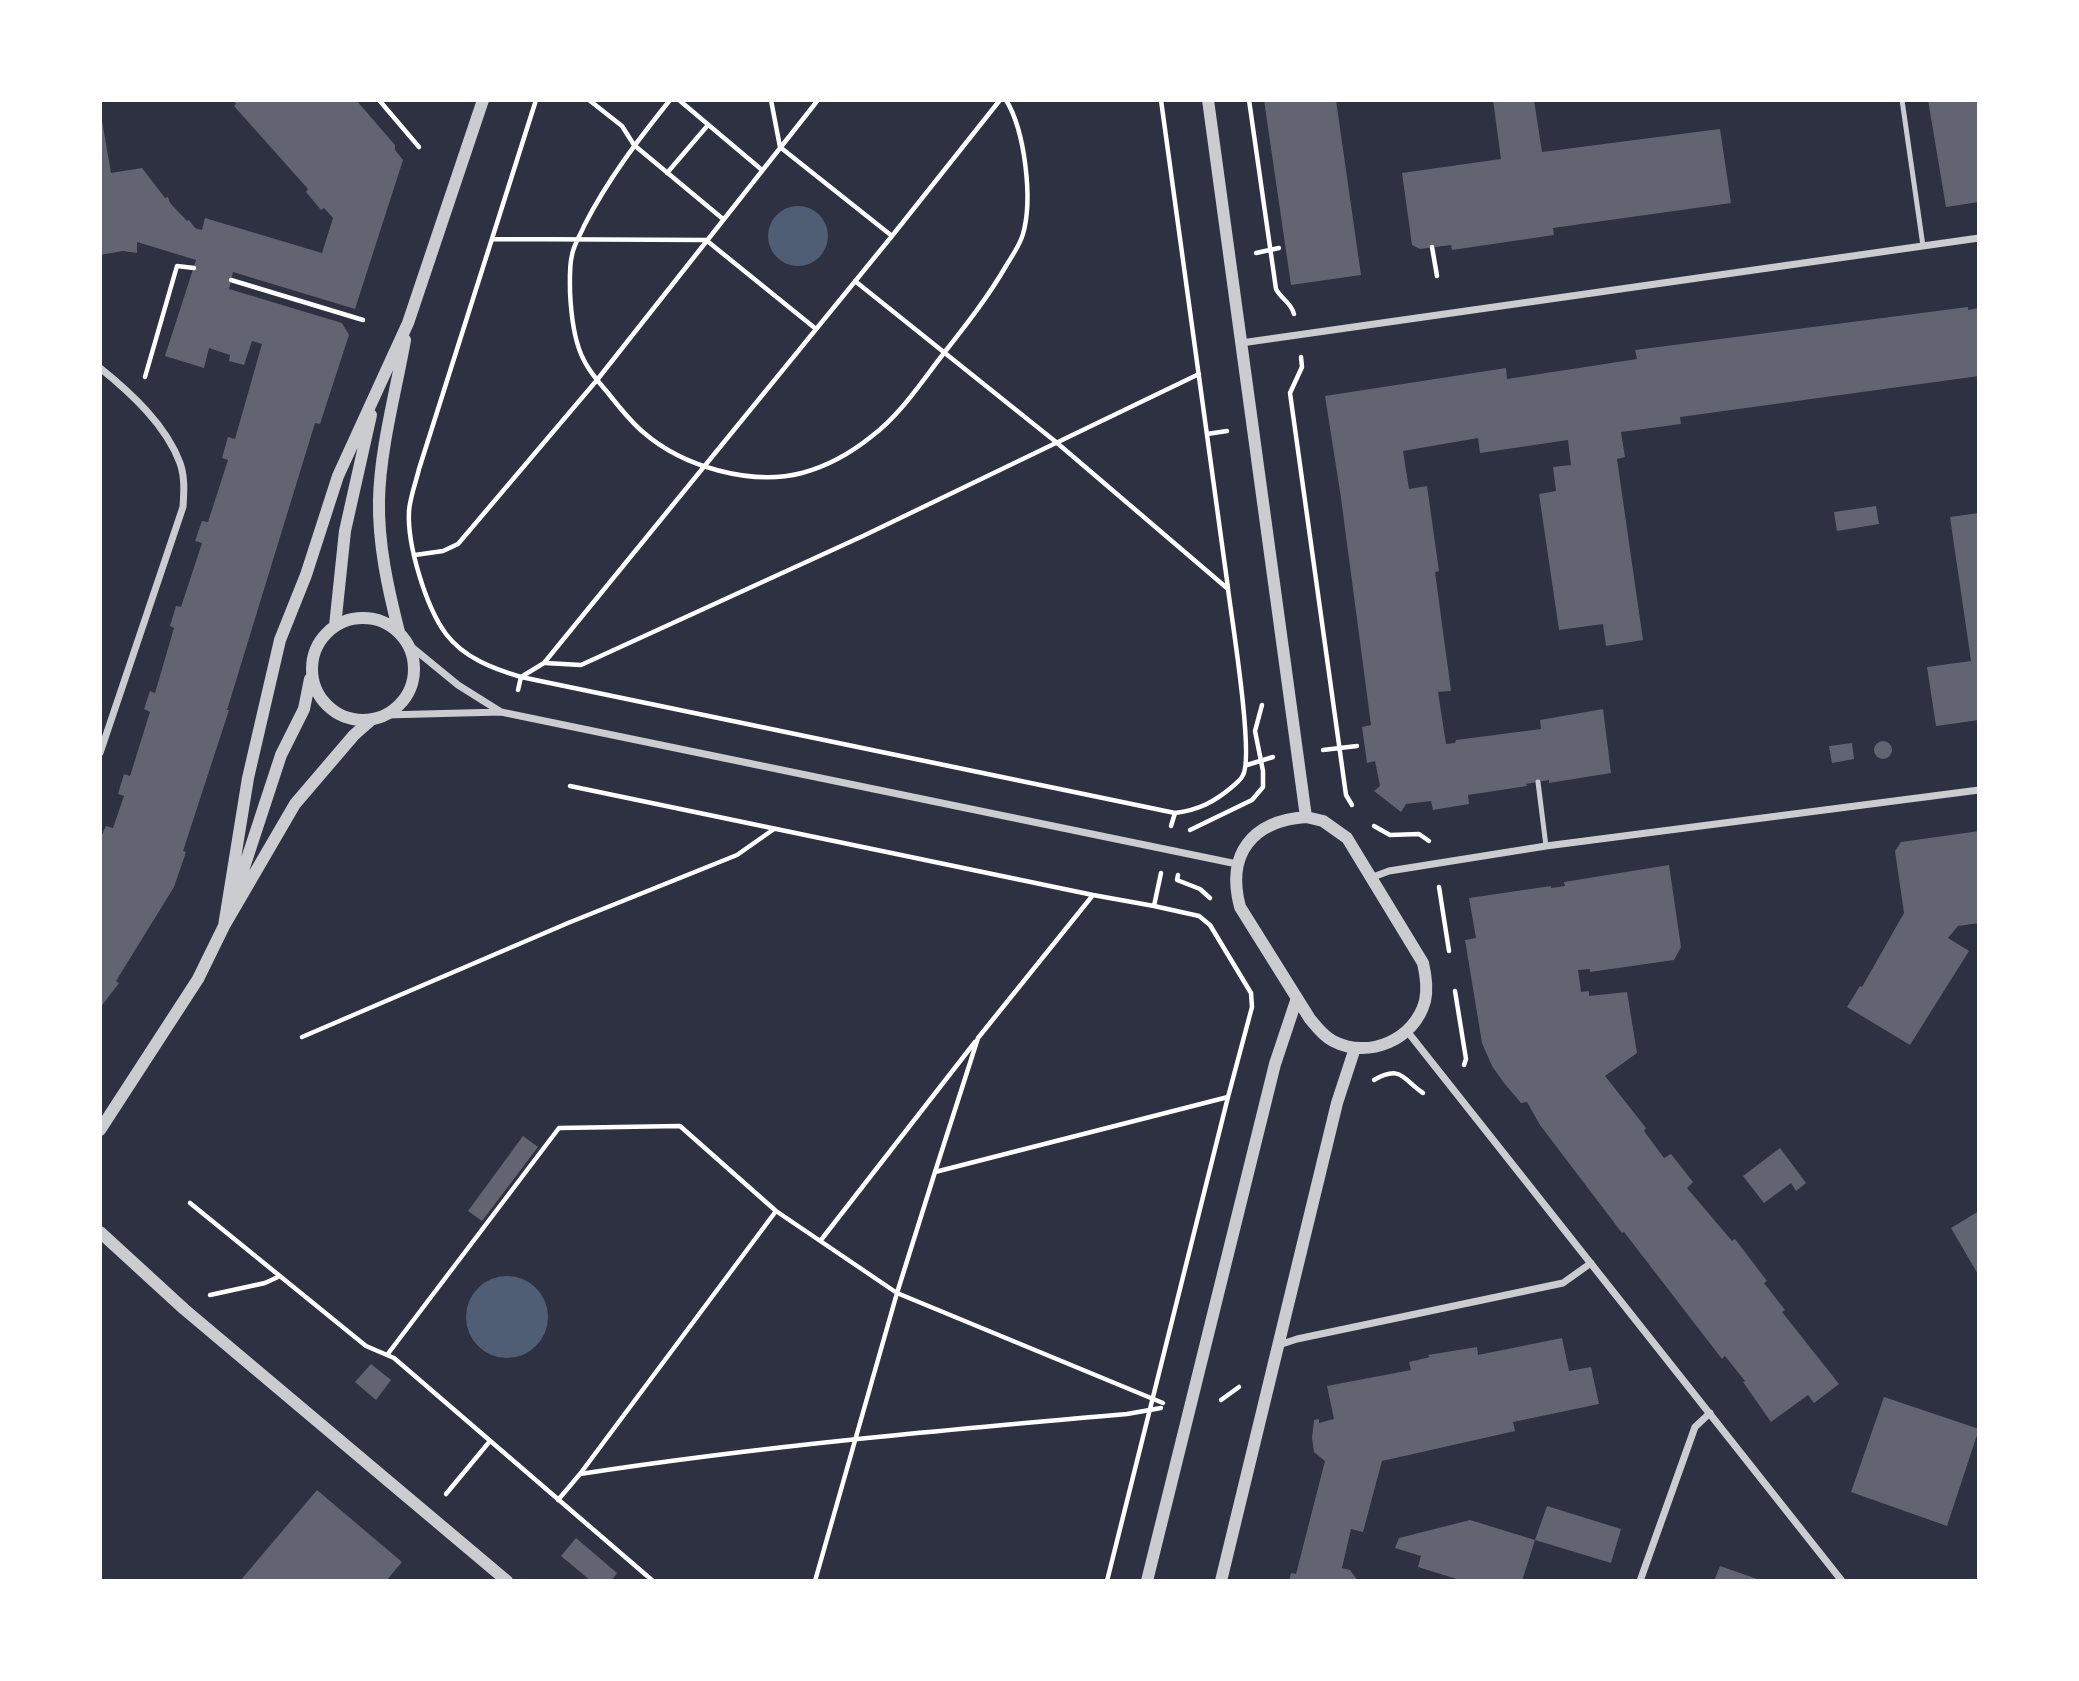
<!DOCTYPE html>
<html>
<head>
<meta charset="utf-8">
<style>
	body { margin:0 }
	#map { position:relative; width:2079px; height:1681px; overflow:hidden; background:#2d3142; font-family:Overpass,sans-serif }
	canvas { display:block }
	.frame { position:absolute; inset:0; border:102px solid #fff; pointer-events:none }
</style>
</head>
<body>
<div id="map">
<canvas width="2079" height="1681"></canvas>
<div class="frame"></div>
</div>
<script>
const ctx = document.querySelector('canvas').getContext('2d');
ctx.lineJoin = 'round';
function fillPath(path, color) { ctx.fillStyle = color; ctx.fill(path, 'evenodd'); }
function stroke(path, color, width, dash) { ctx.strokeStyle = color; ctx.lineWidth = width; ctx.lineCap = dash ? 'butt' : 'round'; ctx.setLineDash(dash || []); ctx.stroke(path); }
const water = new Path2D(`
	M768 236a30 30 0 1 1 60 0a30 30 0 1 1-60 0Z
	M466 1317a41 41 0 1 1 82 0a41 41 0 1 1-82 0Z`);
const building = new Path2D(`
	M232 100H356L395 145V150L403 160 355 309 233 272 229 289 342 323 349 335 320 424 315 423 227 710H229L184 848 183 851 186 852 174 887 116 981 119 983 100 1008V839L106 826 113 828 124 796 118 794 124 774 130 776 150 712 144 709 150 691 155 693 174 628 170 626 176 606 181 607 202 543 195 541 202 521 208 522 228 460 222 458 228 437 235 439 262 344 252 341 244 365 229 361 230 355 209 348 204 368 165 356 196 260 137 242V253L123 251 100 255V109L111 173 142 168 165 198 168 197 170 203 187 221 189 220 195 228 202 230 205 218 322 253 333 218 324 208 321 210 306 192 308 189 234 106 236 104Z
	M1264 100H1336L1361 275 1291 285Z
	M1493 100H1534L1542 152 1720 129 1731 203 1553 228 1554 235 1452 250 1451 245 1420 249 1412 245 1402 173 1501 159Z
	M1928 100H1979V202L1946 207Z
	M1968 307V310L1979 308V376L1680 417 1681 424 1621 432 1625 457 1617 459 1643 640 1606 646 1603 624 1559 630 1539 494 1556 491 1553 467 1571 465 1568 440 1480 453 1478 438 1403 451 1409 489 1427 486 1439 571 1435 572 1451 691 1438 692 1446 744 1455 743 1456 740 1541 729 1540 720 1603 709 1611 773 1549 783V780L1526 784 1527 786 1468 795 1469 804 1433 810 1431 801 1406 804 1401 812 1374 791 1380 786 1375 761 1367 763 1362 727 1371 725 1341 498 1325 396 1506 368 1507 379 1637 359 1635 350Z
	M1876 506 1879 524 1837 531 1834 512Z
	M1979 513V720L1936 726 1927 667 1971 661 1950 517Z
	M1874 750a9 9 0 1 1 18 0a9 9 0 1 1-18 0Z
	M1852 743 1854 759 1832 763 1829 746Z
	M1979 831V923L1958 926 1948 938 1969 951 1910 1045 1847 1007 1860 986 1862 987 1904 913 1895 851 1901 842Z
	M1669 865 1681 947 1674 960 1590 972V969L1578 970 1581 992 1589 991V996L1627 992 1637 1053 1605 1076 1646 1128 1644 1131 1664 1158 1671 1154 1693 1182 1687 1188 1732 1241 1735 1239 1767 1281 1764 1283 1785 1310 1782 1312 1839 1384 1814 1403 1808 1395 1771 1422 1743 1382 1745 1381 1725 1356 1722 1359 1624 1232 1622 1233 1540 1125 1527 1102 1521 1103 1504 1083 1492 1066 1482 1043 1465 940 1476 938 1469 898 1551 886V888L1565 886 1564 882Z
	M523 1136 538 1147 482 1221 468 1211Z
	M1780 1148 1806 1183 1796 1191 1791 1183 1764 1203 1743 1176Z
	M1979 1211V1276L1951 1228Z
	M1562 1338 1569 1371 1591 1367 1599 1404 1513 1422 1515 1431 1382 1461 1363 1532 1351 1529 1342 1568 1350 1570 1358 1581H1289L1291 1573 1296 1574 1325 1461 1314 1452 1312 1438 1314 1420 1319 1419V1423L1334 1419 1327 1386 1411 1370 1409 1362 1430 1357 1428 1355 1477 1347 1478 1355Z
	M371 1364 391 1380 376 1400 355 1382Z
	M1884 1397 1979 1429 1947 1526 1851 1492Z
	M317 1490 402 1562 386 1581H240Z
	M1547 1506 1621 1529 1611 1563 1535 1540Z
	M1470 1520 1535 1540 1522 1581H1463L1418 1567 1421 1556 1395 1548 1399 1538Z
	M576 1538 617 1573 611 1581H591L561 1556Z
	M1720 1566 1763 1581H1714Z`);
const path = new Path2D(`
	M379 100 419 147
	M536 100 419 469C416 482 410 497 409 511 407 545 426 607 446 634 464 658 494 669 521 677L1175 813
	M589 100 622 126 634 145 723 219
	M670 100C638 140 608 179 584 226 580 236 574 244 572 255 569 267 570 280 570 292 571 313 573 335 581 354 587 369 598 381 608 393 619 407 630 421 643 432 683 467 751 486 802 473 828 466 851 453 872 436 901 414 922 381 944 353 966 325 988 297 1006 266 1012 256 1020 245 1023 234 1033 199 1025 131 1006 100
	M679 100 762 170
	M771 100 780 147 892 236
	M1161 100 1228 588
	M1249 100 1276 289C1281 299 1291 302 1294 314
	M667 173 708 125
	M493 239 706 240 816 329
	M1432 247 1437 276
	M1256 253 1279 248
	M231 280 363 320
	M855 281 1056 442 1228 589C1232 620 1254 756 1243 775 1241 780 1236 783 1232 787 1214 802 1199 810 1175 813L1171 826
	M1301 357 1302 367 1290 393 1346 795 1352 805
	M145 377 177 266 194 268
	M1207 434 1227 431
	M415 555 443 551 458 544 597 380 818 100
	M545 663 581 665 863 536 1199 374
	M518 690 521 677 544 663 892 236 1000 100
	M1323 750 1357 746
	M1247 765 1273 757
	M570 786 1093 895
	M1374 826 1390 835 1419 834 1429 841
	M1190 830 1252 800 1263 787V771L1255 731 1262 705
	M1178 875 1177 880 1200 889 1210 898
	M1439 887 1449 951
	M1154 906 1199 916 1210 925 1251 993 1252 1007 1228 1097 935 1172 978 1038 1093 895 1154 906 1161 873
	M1455 991 1466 1059 1464 1065
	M302 1037 568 923 737 855 774 829
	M1374 1080C1402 1064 1403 1080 1423 1093
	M190 1203 366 1346 394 1358 653 1581
	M821 1240 975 1042
	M210 1295 265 1283 280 1276
	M387 1355 559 1128 680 1126 776 1211 897 1293 1163 1403
	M1221 1400 1239 1387
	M580 1474 776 1211
	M446 1494 490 1441
	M558 1500 580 1474C762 1446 944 1430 1127 1414L1161 1408
	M815 1581 897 1293 935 1172
	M1107 1581 1228 1097`);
const service = new Path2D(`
	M1902 100 1923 246
	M1538 782 1546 846`);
const minor = new Path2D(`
	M1241 343 1979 238
	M100 368C131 393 166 425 180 463 185 477 184 492 183 507L100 753
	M408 644 458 685 501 712
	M385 715 501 712 1237 864
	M1373 877 1389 871 1546 846 1979 790
	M1407 1031 1842 1581
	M1279 1345 1297 1339 1563 1283 1591 1263
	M1640 1581 1695 1427 1710 1413`);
const tertiary = new Path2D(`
	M1208 100 1306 817
	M312 669a51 51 0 1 1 102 0a51 51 0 1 1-102 0Z
	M335 626 345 531 371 415
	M399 632C388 589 378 544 379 500 380 449 396 391 405 340
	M1306 817 1323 821 1347 838 1423 963C1426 976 1428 988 1425 1001 1415 1039 1369 1060 1333 1041 1323 1036 1317 1027 1310 1019L1240 907C1226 854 1252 821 1306 817Z
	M236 892 281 755 304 709 310 679
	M224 926 248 778 280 640 306 575 338 476 408 323 483 100
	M100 1130 198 979 224 926 295 804 354 735 371 720
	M100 1232 184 1309 507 1581
	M1147 1581 1275 1064 1297 998
	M1221 1581 1337 1103 1355 1048`);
fillPath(water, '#4f5d75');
fillPath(building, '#626471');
stroke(path, '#fff', 4.5);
stroke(service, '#caccd0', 5);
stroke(minor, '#caccd0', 7);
stroke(tertiary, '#caccd0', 12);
</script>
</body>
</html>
